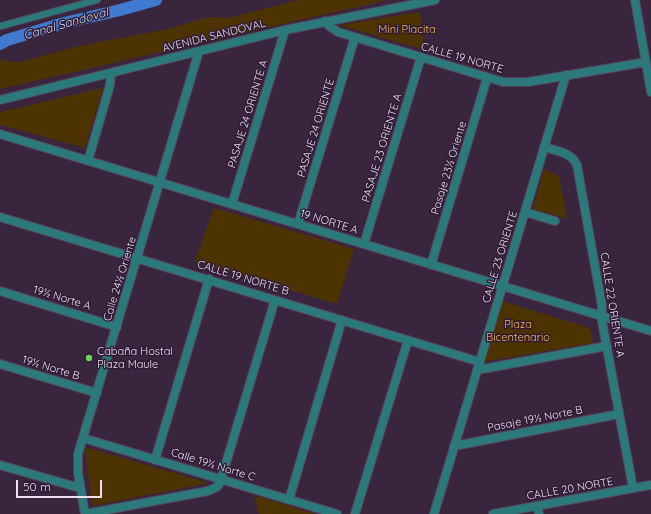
<!DOCTYPE html>
<html>
<head>
<meta charset="utf-8">
<style>
	body { margin:0 }
	#map { position:relative; width:651px; height:514px; overflow:hidden; background:#3a253f; font-family:Quicksand,sans-serif }
	canvas { display:block }
	.scale { position:absolute; left:16px; top:480px; width:86px; height:18px; box-sizing:border-box; border:2px solid #eee0f1; border-top:0; padding-left:5px; font-size:12px; line-height:14px; white-space:nowrap; color:#eee0f1; -webkit-text-stroke:3px #2f1b35; paint-order:stroke }
</style>
</head>
<body>
<div id="map">
<canvas width="651" height="514"></canvas>
<div class="scale">50 m</div>
</div>
<script>
const ctx = document.querySelector('canvas').getContext('2d');
ctx.lineJoin = 'round';
function fillPath(path, color) { ctx.fillStyle = color; ctx.fill(path, 'evenodd'); }
function stroke(path, color, width, dash) { ctx.strokeStyle = color; ctx.lineWidth = width; ctx.lineCap = dash ? 'butt' : 'round'; ctx.setLineDash(dash || []); ctx.stroke(path); }
function drawText(font, color, halo, rows, align = 'center') {
  ctx.font = font + ' Quicksand,sans-serif'; ctx.lineWidth = 3; ctx.setLineDash([]); ctx.textBaseline = 'middle'; ctx.strokeStyle = halo; ctx.fillStyle = color; for (const [text, x, y, turn = 0] of rows) {
    ctx.save(); ctx.translate(x, y); ctx.rotate((+turn || 0) * Math.PI / 180); ctx.textAlign = isNaN(turn) ? turn : align; if (halo) ctx.strokeText(text, 0, 0); ctx.fillText(text, 0, 0); ctx.restore();
  }
}
const green = new Path2D(`
	M297 0H388L0 89V60L20 62 75 47 167 29 208 17 229 18Z
	M420 12 424 50 339 25Z
	M103 88 85 148 0 125V112Z
	M544 169 559 176 567 219 533 209Z
	M214 208 354 249 337 304 195 262Z
	M502 301 590 328 593 343 483 362Z
	M85 447 209 483 92 506Z
	M254 495 315 514H259Z`);
const canal = new Path2D(`
	M0 44 7 40 64 23 120 10 156 0`);
const service = new Path2D(`
	M1 26 97 0`);
const minor = new Path2D(`
	M635 0 651 92
	M325 21 329 26 338 32 503 82H528L646 62
	M0 134 651 331
	M544 147C557 151 571 152 577 165L602 306 601 316 633 488
	M88 161 110 85 111 73
	M232 204 285 30
	M525 212 555 221
	M0 217 480 362
	M298 224 355 37
	M364 244 421 57
	M431 265 487 78
	M0 291 117 327
	M0 364 97 393
	M477 370 607 346
	M83 438 337 514
	M454 446 619 414
	M155 460 209 279
	M0 465 80 488
	M289 500 342 320
	M537 506 539 514
	M85 514 78 473V454L199 51
	M85 514 208 491 217 487 220 483 275 300
	M355 514 408 340
	M434 514 566 75
	M493 514 651 485`);
const tertiary = new Path2D(`
	M0 100 285 30 435 0`);
const markers = [
	[89,358,4,"#76d25a"]
];
const parkNames = [
	["Mini Placita",407,30],
	["Plaza",518,325],
	["Bicentenario",518,338]
];
const streetNames = [
	["AVENIDA SANDOVAL",214,36,-14],
	["CALLE 19 NORTE",462,58,16],
	["PASAJE 24 ORIENTE A",248,114,-73],
	["PASAJE 24 ORIENTE",316,128,-73],
	["PASAJE 23 ORIENTE A",382,148,-73],
	["Pasaje 23½ Oriente",449,168,-73],
	["19 NORTE A",329,222,17],
	["CALLE 23 ORIENTE",500,257,-73],
	["CALLE 19 NORTE B",243,278,17],
	["Calle 24½ Oriente",120,279,-73],
	["19½ Norte A",62,298,17],
	["CALLE 22 ORIENTE A",612,305,81],
	["19½ Norte B",51,368,17],
	["Pasaje 19½ Norte B",535,419,-11],
	["Calle 19½ Norte C",213,465,17],
	["CALLE 20 NORTE",570,489,-10]
];
const poiNames = [
	["Cabaña Hostal",97,352],
	["Plaza Maule",97,365]
];
const waterNames = [
	["Canal Sandoval",66,24,-16]
];
fillPath(green, '#4c3300');
stroke(canal, '#4279d0', 12);
stroke(service, '#57435b', 8);
stroke(minor, '#57435b', 10);
stroke(tertiary, '#57435b', 10);
stroke(service, '#2c797c', 6);
stroke(minor, '#2c797c', 8);
stroke(tertiary, '#2c797c', 8);
for (const [x, y, r, color] of markers) { const dot = new Path2D(); dot.arc(x, y, r, 0, 2 * Math.PI); ctx.fillStyle = color; ctx.fill(dot); stroke(dot, '#2f1b35', 1.5); }
drawText('11px', '#fbbe53', '#2f1b35', parkNames);
drawText('11px', '#eee0f1', '#2f1b35', streetNames);
drawText('11px', '#eee0f1', '#2f1b35', poiNames, 'left');
drawText('italic 12px', '#cbdaf0', '#2f1b35', waterNames);
</script>
</body>
</html>
